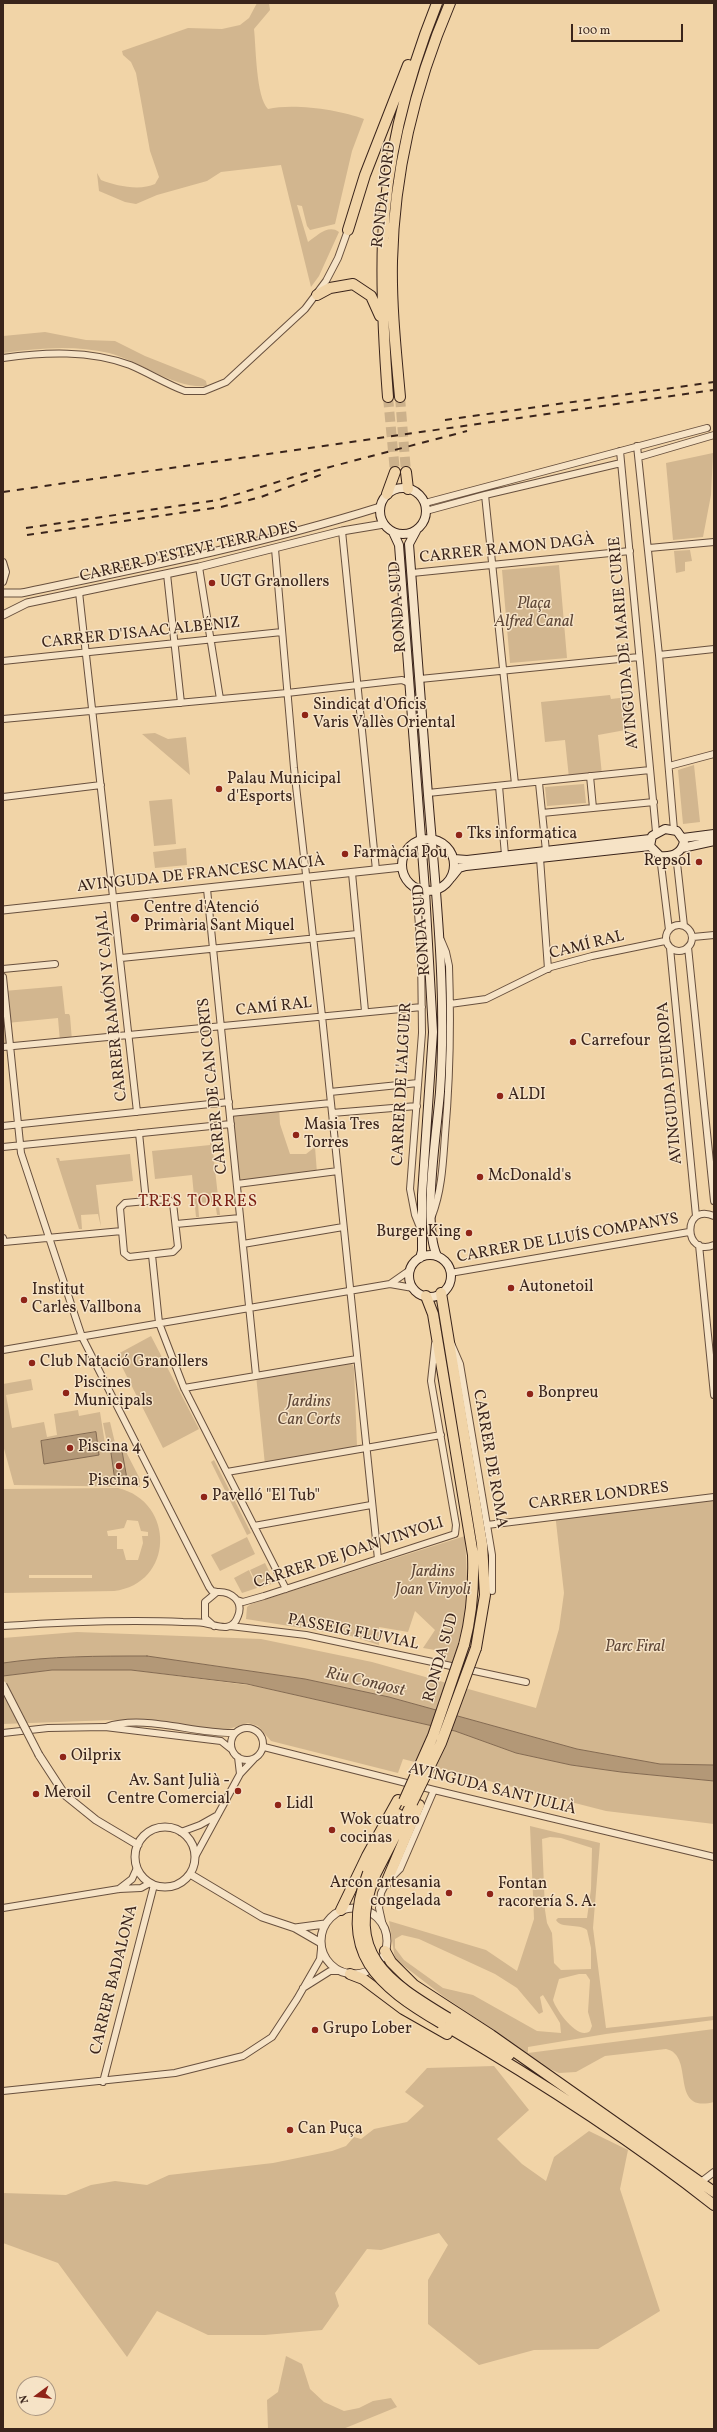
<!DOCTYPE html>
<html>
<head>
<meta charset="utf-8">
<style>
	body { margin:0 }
	#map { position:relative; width:717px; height:2432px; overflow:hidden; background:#f1d4a7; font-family:Vollkorn,serif }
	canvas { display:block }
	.frame { position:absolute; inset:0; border:4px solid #3a241b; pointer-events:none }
	.north { position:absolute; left:16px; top:2376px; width:40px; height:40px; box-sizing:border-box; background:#f6e3c6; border:1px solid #ab9782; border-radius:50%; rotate:255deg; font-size:11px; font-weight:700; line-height:16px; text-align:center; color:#3a241b }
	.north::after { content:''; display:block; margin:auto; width:14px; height:18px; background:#8f2418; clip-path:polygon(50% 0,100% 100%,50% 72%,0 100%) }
	.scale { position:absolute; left:571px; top:24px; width:112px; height:18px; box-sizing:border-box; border:2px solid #3a241b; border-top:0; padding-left:5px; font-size:12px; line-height:14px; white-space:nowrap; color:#3a241b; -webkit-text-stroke:3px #f6e3c6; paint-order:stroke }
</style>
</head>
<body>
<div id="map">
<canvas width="717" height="2432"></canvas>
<div class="frame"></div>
<div class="north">N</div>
<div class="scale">100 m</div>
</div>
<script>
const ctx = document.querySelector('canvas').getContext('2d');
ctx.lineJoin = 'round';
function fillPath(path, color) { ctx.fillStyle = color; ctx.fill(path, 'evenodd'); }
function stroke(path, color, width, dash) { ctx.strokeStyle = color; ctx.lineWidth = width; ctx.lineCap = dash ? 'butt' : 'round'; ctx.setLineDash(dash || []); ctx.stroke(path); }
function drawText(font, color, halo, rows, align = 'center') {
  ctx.font = font + ' Vollkorn,serif'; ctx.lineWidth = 3; ctx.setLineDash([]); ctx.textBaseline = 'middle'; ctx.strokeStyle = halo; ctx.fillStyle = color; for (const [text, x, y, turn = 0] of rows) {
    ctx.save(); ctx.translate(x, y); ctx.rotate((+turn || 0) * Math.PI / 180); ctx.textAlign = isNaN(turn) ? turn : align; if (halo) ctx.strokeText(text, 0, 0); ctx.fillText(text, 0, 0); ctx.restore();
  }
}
const green = new Path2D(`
	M257 3H269L270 10 254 29C256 47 256 97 268 109 294 103 340 110 364 119L352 151 335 224 310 230 307 226 302 206 297 205 308 242C317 236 328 224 339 232L319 276 311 287 281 165 221 172 207 181 157 195 136 204 125 202 99 191 97 173 101 180C116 186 140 191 155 184L159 177 150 151 136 73 131 62 123 55 122 51 188 28 222 29 240 25 249 18Z
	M45 332 86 340 115 341 145 356 203 379 206 381 207 386C174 389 142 362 109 353 74 345 39 348 3 353V336Z
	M713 453 711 495 703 537 673 540 666 463Z
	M690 550 692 561 685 562V571L676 573 674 551Z
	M559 565 567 658 510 663 502 570Z
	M610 695 611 699 628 697 631 729 598 735 602 775 569 778 565 740 545 742 541 702Z
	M155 733 168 739 186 737 190 775 142 734Z
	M694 765 700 822 683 824 678 770Z
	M584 784 586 803 547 806 545 787Z
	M172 799 176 844 154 846 149 801Z
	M186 848 187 865 155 868 153 852Z
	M62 986 65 1014H69L70 1016 72 1041 60 1042 58 1018 7 1023 9 1046 3 1047 4 991Z
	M279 1108 280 1124 290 1154H306L315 1147 317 1173 237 1184 230 1113Z
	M210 1142H212L220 1215H217L215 1202 198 1203 199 1217H196L192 1175 155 1179 152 1151 210 1145Z
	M130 1154 133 1181 96 1185 101 1227 98 1214 81 1215 82 1229H79L56 1158H59L60 1161Z
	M151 1336 199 1429 163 1448 116 1355Z
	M346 1361 353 1365 354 1369 357 1447 265 1465 256 1375Z
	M31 1379 33 1390 6 1395 12 1428 44 1422 47 1437 57 1435 54 1414 78 1410 79 1416 100 1412 106 1450 123 1446 140 1479V1487L14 1485 3 1445V1384Z
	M110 1422 116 1447 108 1448 103 1423Z
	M214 1460 251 1533 247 1535 211 1462Z
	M118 1488C176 1502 174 1584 114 1591L3 1593V1489ZM127 1520 138 1521 141 1531 148 1532V1536H142L143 1543 138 1560H126L123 1549H117V1536H108L107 1531 124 1528ZM29 1575H92V1578H29Z
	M714 1497V1765L660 1764 577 1749 389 1697 305 1679 203 1664 147 1656 60 1657 3 1663V1638L77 1632 261 1639 372 1662 536 1708 559 1629 564 1593 555 1513Z
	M465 1536 467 1579 465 1616 453 1664 440 1660 441 1651 423 1648 435 1630 415 1611 408 1632 379 1627V1645L351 1636 246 1619 247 1607 251 1604Z
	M247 1537 255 1554 220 1571 211 1555Z
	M265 1563 275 1583 259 1588 250 1570Z
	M249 1570 257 1588 242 1593 234 1578Z
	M52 1670H131L255 1686 455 1731 516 1753 571 1765 621 1772 714 1781V1824L606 1811 403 1759 398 1773 271 1741 258 1726 248 1723 219 1732 113 1720 3 1724V1676Z
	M530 1826 600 1843 593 1928 606 2028 714 2016V2020L606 2034 528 2047V2053L714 2029V2102C668 2114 696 2055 666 2049L605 2056 576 2072 559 2073 534 2062 501 2035 443 1996 395 1959 389 1921 486 1950 517 1971 534 1919ZM550 1837 561 1838 592 1848 591 1889 587 1918H558L556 1920C561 1929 579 1923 587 1930L591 1948V1969L561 1970 554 1963 552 1933 547 1923 545 1910 542 1839ZM402 1935 419 1939 495 1974 517 1988 539 2014 543 2012 540 1997 543 1995 560 2023 561 2033 537 2031 473 1995 443 1988 404 1960 395 1948V1939ZM579 1974H586L590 1980 588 2012 592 2026 590 2031C578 2041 556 2010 553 2000L559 1979Z
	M494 2066 529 2110 497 2139 522 2164 546 2181 554 2157 589 2131 628 2150 620 2189 660 2311 598 2349 534 2350 479 2365 428 2324V2280L448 2245 439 2233 381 2250 367 2249 335 2293 339 2306 322 2330 265 2335H208L157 2311 127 2357 58 2263 3 2243V2193L66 2195 91 2185 115 2181 147 2185 169 2175 273 2163 332 2151 346 2146 354 2137 361 2139 374 2129 407 2122 424 2106 405 2092 427 2068Z
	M286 2356 302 2364 310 2389 324 2402 344 2411 359 2408 373 2401 391 2398 397 2407 343 2429H268L267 2400 278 2392Z`);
const water = new Path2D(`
	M96 1432 99 1455 44 1464 41 1441Z
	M122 1451 127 1479 115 1481 111 1453Z
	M147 1656 305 1679 389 1697 577 1749 660 1764 714 1765V1781L621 1772 571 1765 516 1753 455 1731 247 1684 131 1670H52L3 1676V1663C51 1656 98 1656 147 1656Z`);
const trunkTunnel = new Path2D(`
	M388 397 395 472
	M400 397 406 472`);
const minor = new Path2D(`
	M3 358C45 352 89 350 130 365 149 373 166 384 185 391H204L226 382 305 309 326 281 338 258 348 230
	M637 446 659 655 674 830
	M620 451 656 832
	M639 457 714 435
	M485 495 515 784
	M425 503 707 428
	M426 511 485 495 621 463
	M342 531 376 870
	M649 548 714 542
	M275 549 294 768 322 1016 378 1559
	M3 562 6 572 3 582
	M199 567 220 699
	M412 573 630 551
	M167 574 181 703
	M79 592 137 1112
	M659 655 714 649
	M3 661 282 632
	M420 679 639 657
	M3 719 287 693 402 680 409 683
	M669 766 714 754
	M590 776 593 808
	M539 783 546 851
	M499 786 505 855
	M428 793 650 770
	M3 797 101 785
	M542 813 654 802
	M676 854 684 926
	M660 856 669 930
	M540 858 548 969
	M352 873 365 1011
	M416 888 421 951 422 1033 410 1189 415 1215 421 1230
	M207 889 256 1375
	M666 938a13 13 0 1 1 26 0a13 13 0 1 1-26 0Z
	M693 937 714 935
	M688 947 714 1201
	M670 948 696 1216
	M121 958 357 934
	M3 969 55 964
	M3 977 21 1153 82 1337 209 1587 212 1591 217 1592
	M450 1004 486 999 551 967 592 956 665 941
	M3 1047 422 1007
	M330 1092 418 1083
	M230 1113 331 1103
	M332 1113 417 1106
	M3 1126 229 1102
	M139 1133 146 1201
	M3 1147 231 1124
	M237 1184 338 1171
	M168 1199 173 1203 178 1247 173 1252 129 1257 124 1253 120 1208 125 1203Z
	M432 1216C442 1190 443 1162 445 1135 450 1078 451 1022 449 966L446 952 441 940
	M714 1216C682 1202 683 1258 714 1245
	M176 1224 240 1218
	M3 1238 4 1242 122 1231
	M243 1244 343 1227
	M699 1245 714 1395
	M152 1255 159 1323 184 1388 286 1589
	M450 1273 689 1232
	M390 1284 410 1270
	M451 1343 460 1364 492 1555V1591
	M3 1350 390 1284 413 1288
	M184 1388 357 1359
	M227 1472 441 1435
	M487 1525 714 1497
	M254 1526 371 1505
	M237 1600 243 1602 264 1596 455 1534 456 1525 431 1381 435 1344
	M3 1626C63 1622 123 1619 183 1622 190 1622 197 1622 204 1623 217 1625 232 1634 238 1616 244 1601 231 1591 217 1592L205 1602V1618L214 1626
	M230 1626 306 1635 526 1682
	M106 1727C144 1714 194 1734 234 1733
	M231 1744a16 16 0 1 1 32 0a16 16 0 1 1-32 0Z
	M3 1733 48 1728 105 1727 221 1741 231 1749
	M264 1747 434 1790 714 1857
	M238 1757 240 1774
	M181 1832 200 1825 216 1816
	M196 1855 240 1774 254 1759
	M119 1889 132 1879 137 1868
	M3 1908 119 1889 141 1888 150 1883
	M383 1926 379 1908 381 1893 386 1883 400 1869 434 1790
	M303 1988 330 1971H341
	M103 2082 154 1885
	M3 2091 175 2073 243 2056 272 2037 297 1999 320 1959 321 1949
	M701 2182 714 2172`);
const tertiary = new Path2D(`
	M3 593H21C142 568 262 544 380 507
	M3 615 27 603 199 567 342 531 384 524
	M3 910 402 867
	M39 1755 65 1795 96 1820 138 1845
	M135 1857a30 30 0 1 1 60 0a30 30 0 1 1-60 0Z
	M190 1874 262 1917 295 1928 321 1943
	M321 1941a33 33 0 1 1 66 0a33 33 0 1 1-66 0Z
	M295 1928 325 1924`);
const secondary = new Path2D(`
	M380 511a23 23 0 1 1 46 0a23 23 0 1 1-46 0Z
	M416 531 409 544C416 628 421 711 428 795 436 893 447 993 440 1092 437 1131 422 1223 437 1256
	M393 532 399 545 425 891 433 1032 422 1195V1251L420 1258
	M665 829 677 831 684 841C682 854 671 857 660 856L650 846 652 836Z
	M683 838 714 834
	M402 865a26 26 0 1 1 52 0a26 26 0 1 1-52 0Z
	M682 848 714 841
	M454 859 467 860 650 839
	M451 878 459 868 466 866 650 846
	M409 1276a21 21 0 1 1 42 0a21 21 0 1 1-42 0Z`);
const trunk = new Path2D(`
	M348 230 365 175 408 65
	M317 295 330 288 353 284 371 296 380 316
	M388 397C384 344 381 292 383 239 386 158 407 78 437 3
	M400 397C396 352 391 306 392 261 394 172 415 85 450 3
	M406 472 408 489
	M387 494 395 472
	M441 1293 482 1544 485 1595 476 1648
	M426 1296 433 1314 473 1555C474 1586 472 1615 464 1645
	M368 1873 398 1814
	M375 1875 412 1803
	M386 1883 419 1805
	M341 1910 367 1856 398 1800
	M385 1951 391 1962 414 1985 491 2035 714 2192
	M350 1974 363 1979 403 2009 447 2034
	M448 2018 509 2055
	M441 2023C535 2078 628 2137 714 2205`);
const rail = new Path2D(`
	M445 420 714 382
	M3 492 714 390
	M26 528 218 500 307 473 467 431
	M27 535 221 507 261 497 323 474`);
const tertiaryBridge = new Path2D(`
	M3 1685 39 1755`);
const trunkBridge = new Path2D(`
	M404 1801 433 1736 464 1645
	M412 1803 441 1743 476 1648
	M368 1873C337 1953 378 1986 441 2023
	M375 1875C344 1954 387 1981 448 2018`);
const markers = [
	[212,583,4,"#8f2418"],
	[305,715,4,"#8f2418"],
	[219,789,4,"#8f2418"],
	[459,835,4,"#8f2418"],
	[345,854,4,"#8f2418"],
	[699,862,4,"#8f2418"],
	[135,918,5,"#8f2418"],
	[573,1042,4,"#8f2418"],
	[500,1096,4,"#8f2418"],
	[296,1135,4,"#8f2418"],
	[480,1177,4,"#8f2418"],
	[469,1233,4,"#8f2418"],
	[511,1288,4,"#8f2418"],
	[24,1300,4,"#8f2418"],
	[32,1363,4,"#8f2418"],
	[66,1393,4,"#8f2418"],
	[530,1394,4,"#8f2418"],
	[70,1448,4,"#8f2418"],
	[119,1466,4,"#8f2418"],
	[204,1497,4,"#8f2418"],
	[63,1757,4,"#8f2418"],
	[238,1791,4,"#8f2418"],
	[36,1794,4,"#8f2418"],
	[278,1805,4,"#8f2418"],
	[332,1830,4,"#8f2418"],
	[449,1893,4,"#8f2418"],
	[490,1894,4,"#8f2418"],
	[315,2030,4,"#8f2418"],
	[290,2130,4,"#8f2418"]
];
const streetNames = [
	["RONDA NORD",385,195,-83],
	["CARRER RAMON DAGÀ",507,550,-6],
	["CARRER D'ESTEVE TERRADES",189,553,-13],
	["RONDA SUD",399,607,-94],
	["CARRER D'ISAAC ALBÉNIZ",141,634,-6],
	["AVINGUDA DE MARIE CURIE",625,643,-95],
	["AVINGUDA DE FRANCESC MACIÀ",201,875,-6],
	["RONDA SUD",423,930,-94],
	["CAMÍ RAL",587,946,-14],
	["CARRER RAMÓN Y CAJAL",113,1006,-96],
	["CAMÍ RAL",274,1008,-6],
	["AVINGUDA D'EUROPA",671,1083,-95],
	["CARRER DE L'ALGUER",403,1084,-87],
	["CARRER DE CAN CORTS",214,1086,-96],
	["CARRER DE LLUÍS COMPANYS",568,1239,-10],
	["CARRER DE ROMA",489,1459,80],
	["CARRER LONDRES",599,1497,-7],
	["CARRER DE JOAN VINYOLI",349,1554,-18],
	["PASSEIG FLUVIAL",353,1633,11],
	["RONDA SUD",442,1658,-74],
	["AVINGUDA SANT JULIÀ",492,1790,14],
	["CARRER BADALONA",115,1980,-76]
];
const poiNames = [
	["UGT Granollers",220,583],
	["Sindicat d'Oficis",313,706],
	["Varis Vallès Oriental",313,724],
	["Palau Municipal",227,780],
	["d'Esports",227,798],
	["Tks informatica",467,835],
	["Farmàcia Pou",353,854],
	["Repsol",691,862,"right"],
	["Centre d'Atenció",144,909],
	["Primària Sant Miquel",144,927],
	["Carrefour",581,1042],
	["ALDI",508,1096],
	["Masia Tres",304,1126],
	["Torres",304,1144],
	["McDonald's",488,1177],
	["Burger King",461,1233,"right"],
	["Autonetoil",519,1288],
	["Institut",32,1291],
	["Carles Vallbona",32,1309],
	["Club Natació Granollers",40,1363],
	["Piscines",74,1384],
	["Municipals",74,1402],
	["Bonpreu",538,1394],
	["Piscina 4",78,1448],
	["Piscina 5",119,1482,"center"],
	["Pavelló \"El Tub\"",212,1497],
	["Oilprix",71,1757],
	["Av. Sant Julià -",230,1782,"right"],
	["Centre Comercial",230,1800,"right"],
	["Meroil",44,1794],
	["Lidl",286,1805],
	["Wok cuatro",340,1821],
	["cocinas",340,1839],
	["Arcon artesania",441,1884,"right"],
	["congelada",441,1902,"right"],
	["Fontan",498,1885],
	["racorería S. A.",498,1903],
	["Grupo Lober",323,2030],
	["Can Puça",298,2130]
];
const parkNames = [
	["Plaça",534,605],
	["Alfred Canal",534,623],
	["Jardins",309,1403],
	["Can Corts",309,1421],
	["Jardins",433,1573],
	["Joan Vinyoli",433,1591],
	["Parc Firal",635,1648]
];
const neighbourhoodNames = [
	["TRES TORRES",198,1203]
];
const waterNames = [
	["Riu Congost",365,1683,13]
];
fillPath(green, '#d2b68f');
fillPath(water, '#b39877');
stroke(water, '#836a52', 1);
stroke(trunkTunnel, '#ccb18b', 10, [10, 5]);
stroke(minor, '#68503e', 8);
stroke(tertiary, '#68503e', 9);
stroke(secondary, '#3a241b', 10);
stroke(trunk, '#3a241b', 12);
stroke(minor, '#f6e3c6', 6);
stroke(tertiary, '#f6e3c6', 7);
stroke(secondary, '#f6e3c6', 8);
stroke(trunk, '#f1d4a7', 10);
stroke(rail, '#3a241b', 2, [7, 7]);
stroke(tertiaryBridge, '#68503e', 9, []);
stroke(trunkBridge, '#3a241b', 12, []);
stroke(tertiaryBridge, '#f6e3c6', 7);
stroke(trunkBridge, '#f1d4a7', 10);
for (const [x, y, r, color] of markers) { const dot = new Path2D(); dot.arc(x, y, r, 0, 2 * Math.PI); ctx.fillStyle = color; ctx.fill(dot); stroke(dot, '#f6e3c6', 1.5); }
drawText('16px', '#3a241b', '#f6e3c6', streetNames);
drawText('16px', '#3a241b', '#f6e3c6', poiNames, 'left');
drawText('italic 16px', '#604838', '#f6e3c6', parkNames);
ctx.letterSpacing = '1px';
drawText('17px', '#7a1f14', '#f6e3c6', neighbourhoodNames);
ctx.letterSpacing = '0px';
drawText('italic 17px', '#5e4737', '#f6e3c6', waterNames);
</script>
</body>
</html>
